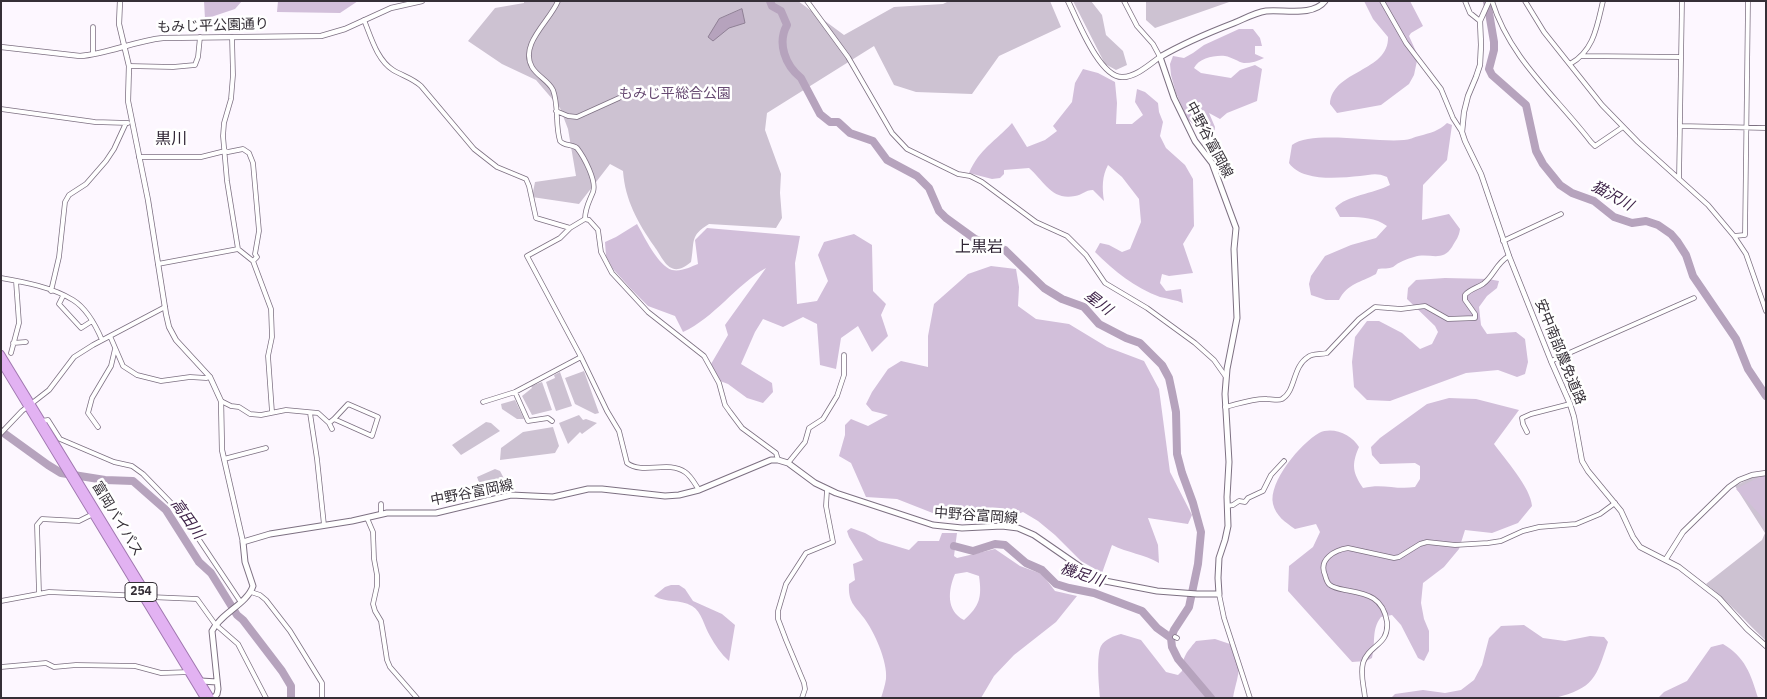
<!DOCTYPE html>
<html>
<head>
<meta charset="utf-8">
<style>
	body { margin:0 }
	#map { position:relative; width:1767px; height:699px; overflow:hidden; background:#fdf7ff; font-family:"IBM Plex Sans",sans-serif }
	canvas { display:block }
	.frame { position:absolute; inset:0; border:2px solid #352f37; pointer-events:none }
</style>
</head>
<body>
<div id="map">
<canvas width="1767" height="699"></canvas>
<div class="frame"></div>
</div>
<script>
const ctx = document.querySelector('canvas').getContext('2d');
ctx.lineJoin = 'round';
function fillPath(path, color) { ctx.fillStyle = color; ctx.fill(path, 'evenodd'); }
function stroke(path, color, width, dash) { ctx.strokeStyle = color; ctx.lineWidth = width; ctx.lineCap = dash ? 'butt' : 'round'; ctx.setLineDash(dash || []); ctx.stroke(path); }
function drawText(font, color, halo, rows, align = 'center') {
  ctx.font = font + ' "IBM Plex Sans","Noto Sans JP",sans-serif'; ctx.lineWidth = 5; ctx.setLineDash([]); ctx.textBaseline = 'middle'; ctx.strokeStyle = halo; ctx.fillStyle = color; for (const [text, x, y, turn = 0] of rows) {
    ctx.save(); ctx.translate(x, y); ctx.rotate((+turn || 0) * Math.PI / 180); ctx.textAlign = isNaN(turn) ? turn : align; if (halo) ctx.strokeText(text, 0, 0); ctx.fillText(text, 0, 0); ctx.restore();
  }
}
const green = new Path2D(`
	M524 1H798L844 35 894 7 943 4 949 1H1050L1061 27 999 56 972 94 916 92 894 85 874 46 767 113 765 130 781 174 780 193 782 218 776 228 709 224C689 236 695 242 691 262 670 280 664 260 654 246 638 223 625 200 623 171L610 164 579 204 532 197 535 182 576 176 568 129 560 108 536 80 502 64 468 41 495 8 524 3Z
	M1073 1H1091L1102 15 1106 35 1123 51 1127 65 1116 70 1105 64Z
	M1146 1H1232L1155 28 1146 20Z
	M584 371 599 413 595 414 575 404 565 378Z
	M560 372 572 406 556 411 546 382 555 378 554 375Z
	M542 382 552 410 532 415 522 396 532 388 531 386Z
	M515 400 524 419H517L502 409 501 404Z
	M579 415 583 420 586 419 597 423 582 434 580 432 568 444 559 423Z
	M486 422 491 423 500 431 461 455 452 445Z
	M553 427 559 446 555 453 500 460 501 448 523 432Z
	M495 469 500 471 509 488 484 496 477 477Z
	M1766 475V641C1746 622 1728 601 1706 584L1762 540 1765 533 1735 486 1751 478Z`);
const forest = new Path2D(`
	M204 1H242L235 9 205 19Z
	M278 1H358L340 13 277 12Z
	M1364 1H1410L1423 26 1411 33 1409 36 1418 56 1414 75 1409 84 1381 105 1337 113 1330 104C1332 70 1389 72 1388 37L1373 19Z
	M1239 29H1253L1260 38 1262 46H1255V54L1264 58C1258 61 1252 63 1244 63 1238 62 1232 57 1225 56 1215 55 1199 58 1194 68L1201 73 1231 78 1240 70 1255 65 1262 69 1257 101 1227 113 1220 119 1209 113 1215 127 1214 135 1225 155 1220 157 1211 141 1202 131 1187 119 1176 93 1171 75 1170 64 1173 56 1184 58 1193 53 1204 45Z
	M1083 69 1098 73 1115 82 1117 103 1116 124H1132L1143 115 1135 102 1137 89 1145 92 1158 103 1159 112 1163 122 1160 136 1166 148 1185 165 1193 179 1194 226 1183 244 1193 273 1169 276 1162 274 1160 283 1166 291 1181 289 1183 303C1176 300 1168 299 1160 297 1135 288 1114 271 1095 252L1100 243 1109 245 1122 252 1130 249 1141 222 1139 199 1122 177 1108 165C1102 176 1102 188 1104 201L1093 190C1085 190 1082 195 1075 196 1052 201 1044 181 1029 168L1004 170V174L1000 178 992 179 969 173C980 148 995 142 1012 123L1027 147 1045 140 1057 131 1053 126 1072 102 1075 83Z
	M1447 123 1452 125 1447 160 1423 185 1422 220 1449 214 1460 229C1459 237 1456 240 1452 247 1442 263 1429 252 1414 257 1406 259 1399 262 1393 267 1389 269 1383 268 1378 269L1376 274C1360 283 1348 283 1339 300H1326L1311 295 1309 284 1311 276 1325 256 1351 245 1376 238 1387 226C1373 216 1357 217 1340 217L1335 208C1347 195 1373 194 1390 185L1387 177C1376 172 1370 175 1360 176 1339 178 1302 182 1289 163L1292 145C1312 130 1377 143 1404 140 1409 140 1414 137 1419 136 1430 133 1439 131 1447 123Z
	M637 224C644 236 658 266 672 270 681 272 690 267 698 264L695 240 707 228 800 236 795 263 797 304 817 301 828 281 818 255 824 242 854 234 872 245 873 291 886 304 881 315 888 336 872 352 858 326 841 338 836 369 820 365 817 324 803 317 783 327 763 319 755 332 741 364 772 383 773 392 763 403 747 398 728 384 720 381 711 364 728 335 725 325 766 268C736 285 714 318 683 332L675 316 648 306 631 289 613 269 606 256 605 242 616 237Z
	M991 266 1016 269 1019 287 1018 306 1036 319 1069 324 1107 347 1144 361 1159 389 1170 472 1192 515 1188 524 1148 518 1158 545 1159 563C1144 554 1128 553 1112 545L1102 573 1081 561 1055 535 1038 521 1023 512 989 525 974 517 953 521 897 499 866 497 851 463 839 456 845 435V425L851 419 868 426 888 415 872 411 866 404 872 392 888 369 901 361 928 367V336L934 304 968 274Z
	M1445 278 1488 279 1499 281 1497 288 1487 296 1479 307 1481 325 1487 334 1516 332 1525 339 1528 362 1525 374 1517 377 1498 370 1466 373 1390 401 1367 400 1354 387 1352 362 1355 337 1367 321H1379L1402 333 1420 349 1432 344 1438 332 1435 326 1407 299 1408 288 1416 280Z
	M1449 398 1476 399 1519 410 1494 444C1505 459 1531 488 1532 506L1518 523 1492 533 1465 530 1459 549 1444 567 1423 583 1421 603 1424 619 1429 631V651L1424 661 1418 658 1401 625 1392 615 1381 617C1371 630 1376 642 1372 658L1366 661 1352 662 1288 591 1289 566 1313 547 1320 532 1316 524 1295 529C1285 522 1276 516 1273 504 1268 482 1301 443 1319 433 1333 426 1352 435 1359 447 1351 465 1353 473 1363 488 1383 483 1395 490 1415 487L1420 479V466L1415 463 1380 464 1372 455 1371 447 1380 438 1427 404Z
	M1766 476V521L1736 489 1759 477Z
	M851 528 865 533 879 541 909 550 918 541H939L942 533H957L954 556 957 558 995 549 1020 566 1042 574 1055 591 1077 596 1056 622 1014 655 994 676 981 698H881C883 692 885 685 886 679 888 662 874 631 864 618 854 605 848 602 849 584L855 580 853 564 863 560 849 537 847 531ZM967 572 979 576C982 597 980 606 964 620 946 611 948 590 955 574Z
	M671 585H679L685 589 693 601 722 614 735 625 729 661C721 654 715 645 710 636 704 626 702 612 692 606 680 599 666 603 654 596L665 587Z
	M1524 625 1543 638 1565 641 1590 636 1604 637 1608 642C1596 678 1594 688 1555 698H1391L1395 694 1423 690 1445 693 1461 690 1474 680 1482 665 1489 638 1501 626Z
	M1121 634 1141 640 1166 672 1178 675 1182 671C1183 656 1186 653 1196 641L1215 639 1233 645C1244 667 1237 676 1233 698H1100C1099 686 1096 656 1101 646 1105 639 1114 636 1121 634Z
	M1723 644C1745 657 1751 674 1758 698H1658L1664 692 1687 681 1711 647Z`);
const water = new Path2D(`
	M742 9 745 23 729 28 713 41 708 37 719 19Z`);
const river = new Path2D(`
	M770 1 772 6 781 11 787 25C777 43 785 65 801 78L820 114 830 122H838L850 133 873 141 887 160 917 176 929 188 939 211 946 218 975 239 1005 250 1044 288 1062 299 1084 307 1099 324 1126 338 1140 343 1162 365 1169 378 1172 392 1176 412 1177 454 1182 473 1193 503 1201 532 1198 564 1189 607 1174 630 1171 638 1172 647 1178 659 1211 698
	M1487 1 1494 42V50L1489 69 1492 75 1526 105 1536 151 1543 164 1560 185 1572 193 1594 201 1614 217 1632 223 1646 221 1658 225 1671 234 1677 241 1686 255 1693 276 1736 339 1748 369 1766 396
	M1 431 48 465 61 473 105 480 133 481 166 510 199 562 211 573 237 615 243 620 282 671 291 686V698
	M954 546 973 551 995 544 1005 545 1026 563 1042 570 1056 584 1069 588 1094 593 1142 611 1157 628 1171 638`);
const minor = new Path2D(`
	M558 1C550 21 519 44 532 67 537 76 549 81 553 90 559 106 555 125 560 141 564 146 572 144 577 148 584 157 597 181 593 192 589 202 585 208 585 219
	M807 1 848 57 892 133 907 149 958 174 970 176 982 182 1036 222 1067 236 1086 255 1105 283 1147 308 1195 343 1214 360 1226 377
	M1124 1 1137 26 1153 44 1160 57
	M1382 1 1406 43 1441 89 1453 118 1462 132
	M1465 1 1470 13 1480 21
	M1492 1C1510 59 1555 95 1591 142L1595 146 1623 127
	M1525 1 1544 32 1602 105 1638 142 1708 205 1734 236 1746 254 1766 311
	M364 20C371 37 377 60 393 70 403 76 412 78 421 86L474 149 497 167 526 179 529 186 536 218 570 228
	M232 37 233 75 231 99 224 123 223 136 227 181 238 249 253 261 271 309 272 337 268 356 272 412
	M93 54V27
	M1582 56 1681 57
	M1570 64C1594 51 1597 26 1603 1
	M129 66 173 67 195 65 198 57 200 37
	M1 109 95 122 128 123
	M556 111 568 116 577 117 619 98
	M1680 126 1766 128
	M139 157H201L225 151 228 152 243 149 249 153 253 163 259 231 255 254 257 257 253 261
	M1679 179 1682 1
	M585 219 570 228 560 238 527 256 581 357 607 411 619 431 627 463C643 475 668 460 685 472 691 476 695 484 699 490
	M585 219 589 220 598 230 601 252 612 273 648 312 704 356 719 383 725 405 730 412 742 428 776 453 778 460
	M1734 236 1745 235 1748 1
	M1503 241 1561 214
	M158 264 238 249
	M1 278C24 282 52 287 73 300 86 308 96 326 102 340
	M51 291 59 257 65 202 69 195 86 184 106 161 114 149 126 123
	M63 296 59 304 81 328 92 321
	M110 336 123 366 137 375 161 381 190 377 206 378 210 377
	M13 343 26 342
	M11 353 19 323 16 281
	M1551 361 1694 298
	M515 392 528 421 548 418 552 421
	M221 401 231 406 239 407 250 414 261 415 286 410 318 413 329 423 332 429
	M483 402 515 392 581 357
	M1225 407C1238 404 1254 398 1267 399 1272 399 1278 401 1282 399 1296 391 1292 367 1308 357 1313 353 1321 355 1327 353L1359 319 1375 307 1401 309 1425 306 1448 319 1475 318V314L1465 300V295C1470 289 1477 288 1483 284 1494 276 1496 263 1509 256
	M310 413 317 459 324 525
	M42 421 48 420 60 439 114 462 132 466 143 474 174 506 188 523 240 601
	M329 423 334 419 348 404 378 417 372 436 334 419
	M98 427 88 413 92 398 111 366 115 349
	M1527 432 1523 424 1522 418 1531 414 1570 404
	M1 433 22 411 49 390 74 357 93 345 165 307
	M224 459 266 448
	M788 463 805 442 809 428 823 419 837 396 844 375V355
	M381 504V514
	M1227 506 1233 505 1239 501 1245 502 1248 498 1263 491 1271 475 1284 461
	M367 518 373 532 374 559 377 575V586L373 604 375 611 381 621 387 660 390 667 417 698
	M251 592 260 595 266 600 290 631 322 683V698
	M39 593 37 525 42 519 79 521 93 514
	M1219 594 1224 618 1250 698
	M150 597 197 599 215 624 238 644 266 698
	M1 601 49 592 143 596
	M1175 637 1177 638
	M1 667 46 663 54 667 76 665 135 666 161 673 190 672
	M802 698 805 689 804 683 786 640 778 619V611L786 584 806 553 833 542 826 506 827 490
	M1365 698C1364 686 1360 675 1363 663 1369 644 1389 646 1387 622 1383 596 1366 594 1345 590 1340 589 1334 588 1330 585 1327 583 1326 579 1325 575 1318 559 1335 550 1348 548L1394 558 1399 557 1420 544 1427 542 1455 545 1488 543 1501 541 1523 531 1539 527 1576 524 1600 514 1615 503`);
const tertiary = new Path2D(`
	M120 1 119 24 129 66 128 101 148 200 166 314 169 327 176 340 210 377 221 401 222 450 243 542
	M1068 1C1077 19 1100 79 1123 77 1136 77 1150 64 1160 57
	M1489 1 1480 21 1481 45 1480 65 1476 77 1468 96 1464 112 1462 132 1465 141 1481 174 1509 256 1551 361 1570 404 1574 417 1582 461 1588 471 1621 511 1633 537 1640 547 1679 567 1719 598 1747 629 1766 646
	M1 47 80 56C108 54 134 41 163 38L321 36 345 29 391 8 422 1
	M1666 559 1683 532 1729 487 1739 480 1752 475 1766 473`);
const secondary = new Path2D(`
	M201 681 217 682
	M214 698 217 694 218 689 212 631C221 613 247 604 253 586L245 562 243 542 270 534 352 521 387 513H436L511 495 553 497 588 489H602L665 496 679 495 699 490 771 460H778L788 463 815 483 836 493 933 525 962 528 1002 526 1018 528 1034 535 1089 573 1105 581 1157 591 1197 594H1219L1218 578 1219 558 1225 540 1228 526 1227 497 1229 462 1225 394 1227 369 1237 318 1234 249 1236 228 1212 163 1195 141 1174 98 1160 57C1184 43 1208 33 1234 23 1244 19 1254 13 1266 11 1283 9 1313 17 1325 1`);
const trunk = new Path2D(`
	M1 354 211 698
	M1 363 204 698`);
const shields = [
	[141,592,32]
];
const shieldNames = [
	["254",141,592]
];
const streetNames = [
	["もみじ平公園通り",213,26,-2],
	["中野谷富岡線",1209,140,62],
	["安中南部農免道路",1560,352,68],
	["中野谷富岡線",472,493,-11],
	["中野谷富岡線",976,516,4],
	["富岡バイパス",117,519,59]
];
const parkNames = [
	["もみじ平総合公園",675,94]
];
const waterNames = [
	["猫沢川",1612,196,29],
	["星川",1098,303,37],
	["高田川",187,519,55],
	["機足川",1082,575,18]
];
const quarterNames = [
	["黒川",171,139],
	["上黒岩",979,247]
];
fillPath(green, '#cdc2d2');
fillPath(forest, '#d2bfda');
fillPath(water, '#b6a3bd');
stroke(water, '#8f8095', 1);
stroke(river, '#b6a3bd', 8);
stroke(minor, '#7d7082', 5.5);
stroke(tertiary, '#7d7082', 6);
stroke(secondary, '#7d7082', 7);
stroke(trunk, '#a078af', 8);
stroke(minor, '#fff', 4);
stroke(tertiary, '#fff', 4.5);
stroke(secondary, '#fff', 5);
stroke(trunk, '#e2b2f2', 6);
for (const [x, y, w] of shields) { const box = new Path2D(); box.roundRect(x - w / 2, y - 9.5, w, 19, 4); ctx.fillStyle = '#fff'; ctx.fill(box); stroke(box, '#352f37', 1); }
drawText('bold 12px', '#352f37', null, shieldNames);
drawText('14px', '#352f37', '#fff', streetNames);
drawText('14px', '#674a72', '#fff', parkNames);
drawText('italic 15px', '#40254a', '#fff', waterNames);
drawText('16px', '#312636', '#fff', quarterNames);
</script>
</body>
</html>
